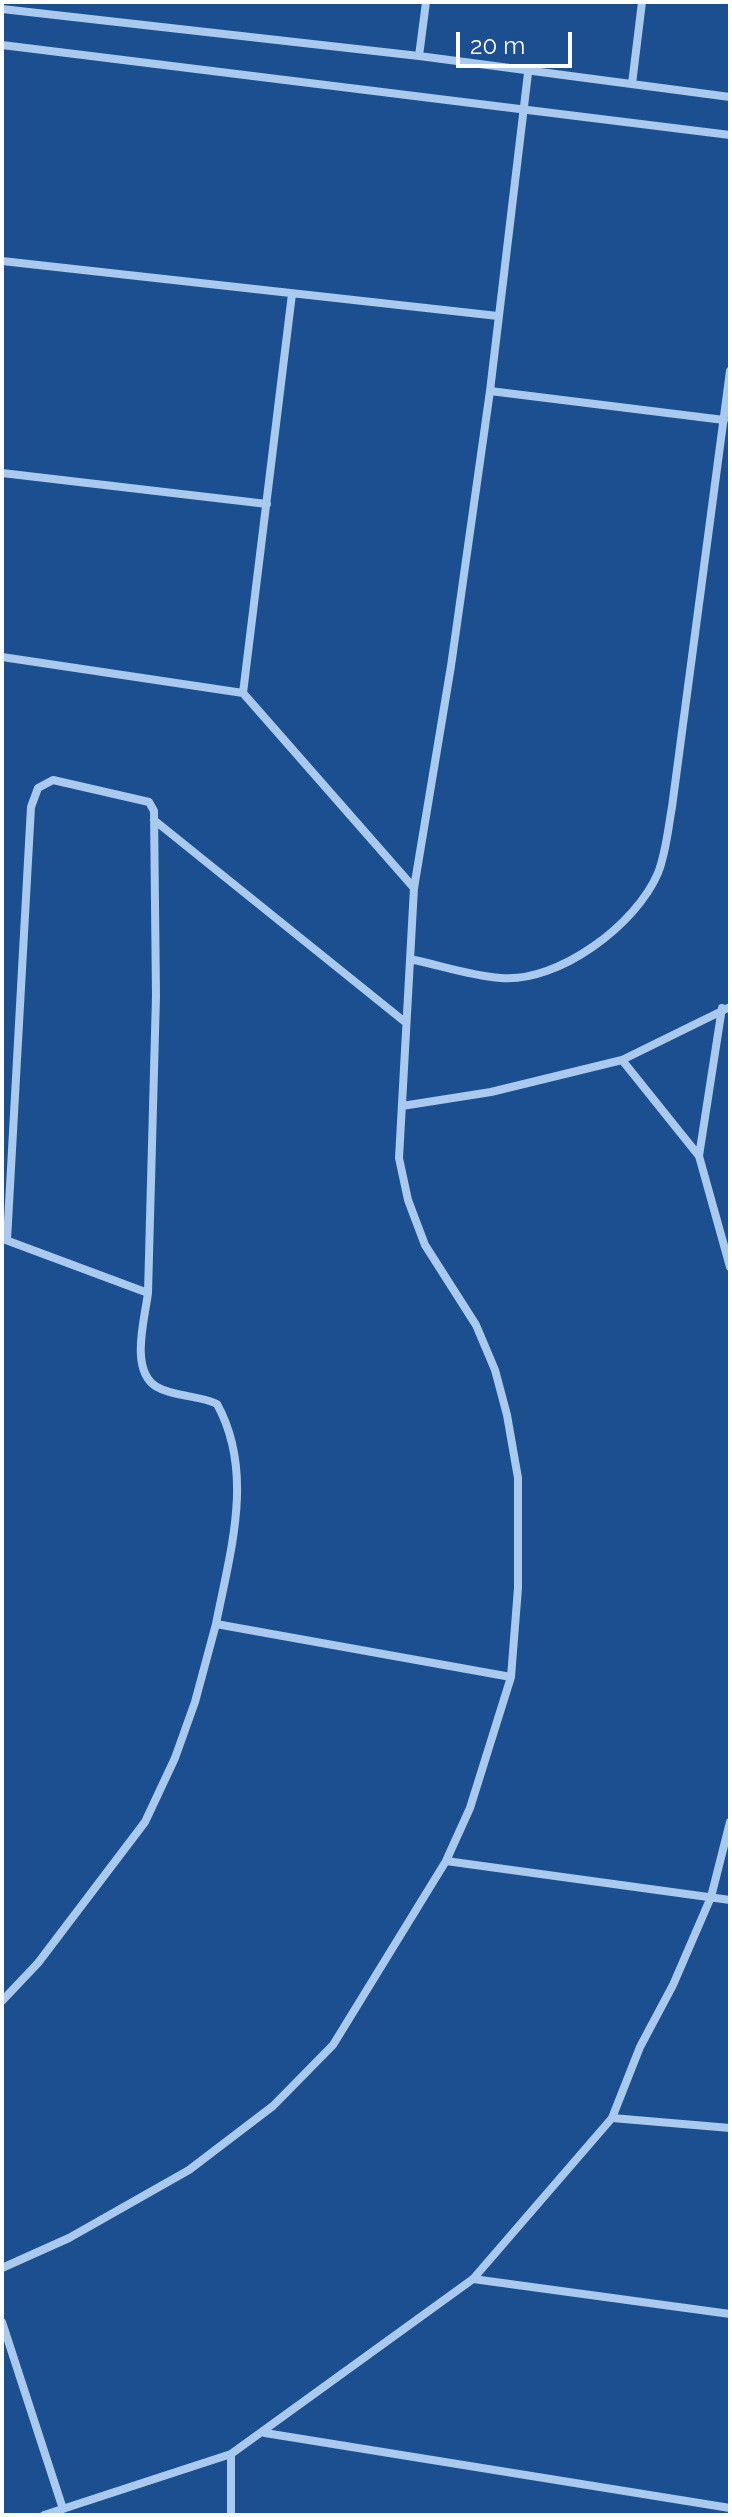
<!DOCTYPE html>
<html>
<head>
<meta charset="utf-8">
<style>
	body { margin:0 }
	#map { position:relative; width:732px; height:2517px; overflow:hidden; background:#1b4f8f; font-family:Raleway,sans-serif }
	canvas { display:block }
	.frame { position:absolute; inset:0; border:4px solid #fff; pointer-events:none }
	.scale { position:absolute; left:456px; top:32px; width:116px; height:36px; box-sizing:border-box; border:4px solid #fff; border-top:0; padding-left:10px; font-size:24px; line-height:28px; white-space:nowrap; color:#fff; -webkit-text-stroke:6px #1b4f8f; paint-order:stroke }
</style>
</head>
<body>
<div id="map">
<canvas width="732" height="2517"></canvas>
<div class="frame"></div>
<div class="scale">20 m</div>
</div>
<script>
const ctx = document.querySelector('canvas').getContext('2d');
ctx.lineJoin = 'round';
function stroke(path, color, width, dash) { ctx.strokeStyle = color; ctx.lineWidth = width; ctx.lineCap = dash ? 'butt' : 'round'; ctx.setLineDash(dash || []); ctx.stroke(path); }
const street = new Path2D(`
	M2 9 419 56 730 97
	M2 45 730 135
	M419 56 426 2
	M632 84 642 2
	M2 261 498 316
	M490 391 724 420
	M2 473 267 504
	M2 657 243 693 292 294
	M243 693 414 888
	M154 820 405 1022
	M410 959C439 965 471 976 501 978 558 983 636 925 658 873 666 853 668 829 672 807L730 371
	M622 1060 699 1156 730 1267
	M402 1106 491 1092 622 1060 730 1007
	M699 1156 722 1008
	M3 1239 148 1293C145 1318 129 1371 157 1387 174 1397 199 1395 217 1404 255 1473 230 1552 216 1624L511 1677
	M7 1240 31 807 38 788 53 780 149 802 154 811 156 996 148 1293
	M446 1861 730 1900
	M2 2001 38 1963 145 1822 175 1758 195 1702 216 1624
	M612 2118 730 2128
	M2 2268 69 2238 189 2170 273 2106 333 2045 446 1861 470 1808 511 1677 518 1588V1478L507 1415 495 1370 476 1325 425 1245 408 1200 399 1158 414 888 451 666 490 391 528 73
	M473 2279 730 2314
	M2 2322 63 2509
	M265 2433 730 2508
	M231 2454V2515
	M44 2515 231 2454 473 2279 612 2118 640 2047 673 1985 711 1897 730 1822`);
stroke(street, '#a9c9ee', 8);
</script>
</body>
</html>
